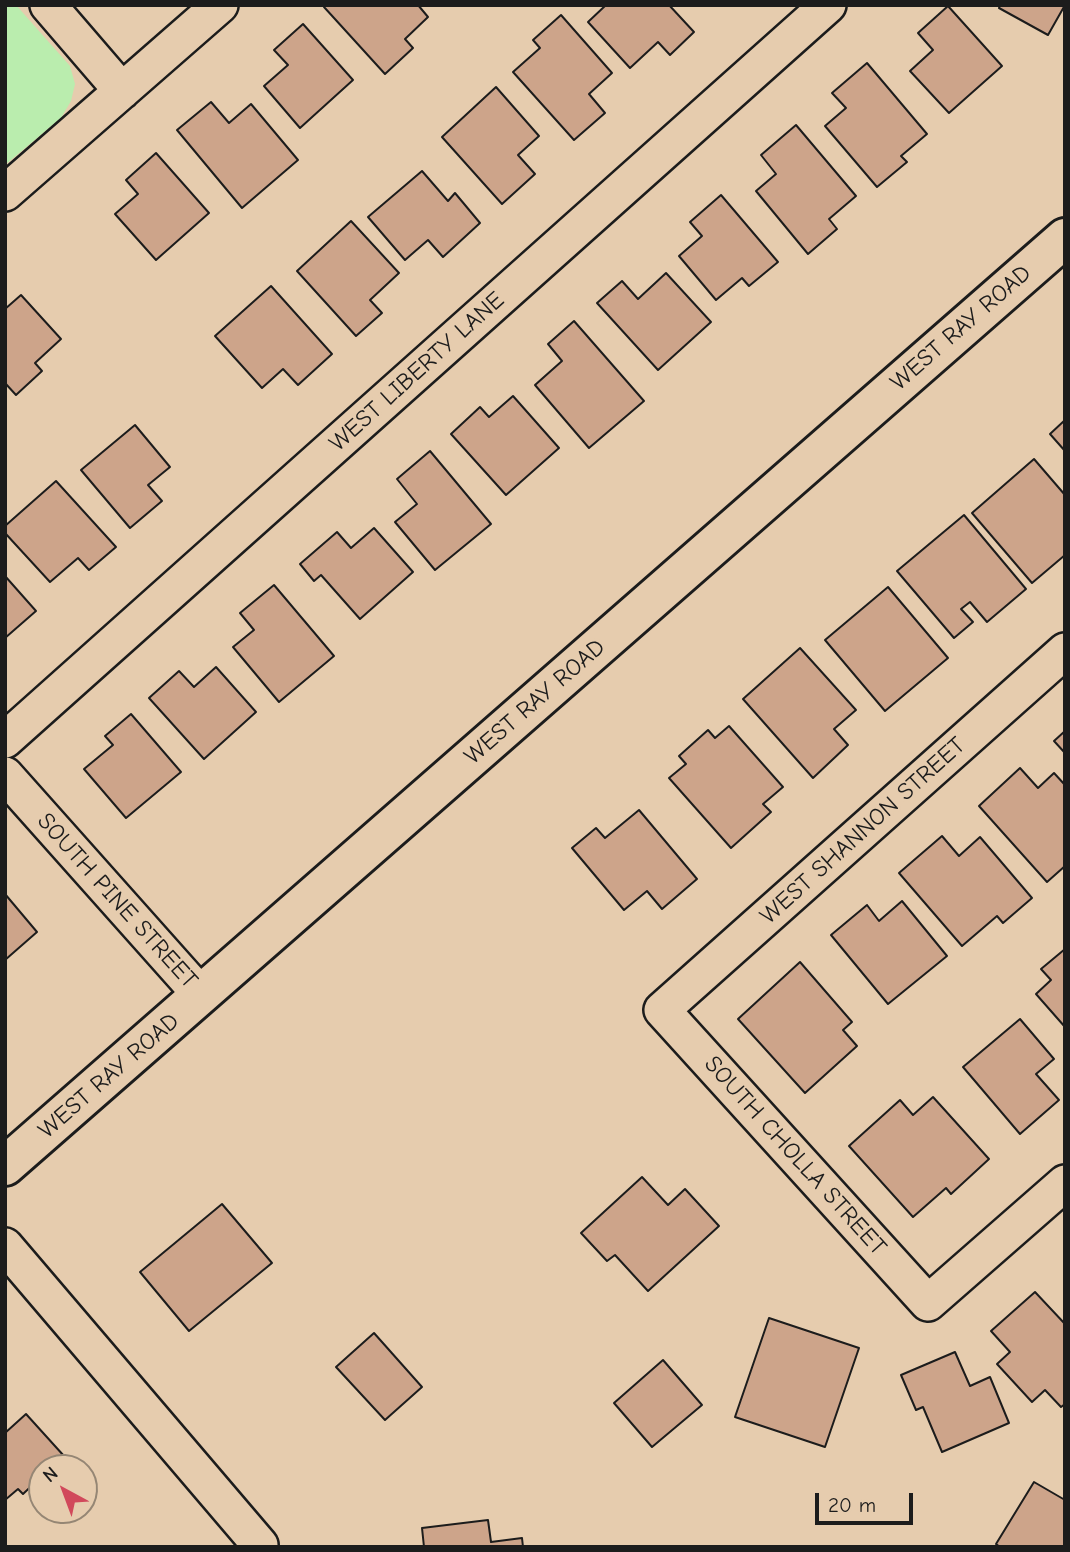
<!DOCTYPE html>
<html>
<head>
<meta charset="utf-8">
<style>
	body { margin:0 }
	#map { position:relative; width:1070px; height:1552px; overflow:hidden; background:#e6ccae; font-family:"Comic Neue",sans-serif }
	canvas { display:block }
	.frame { position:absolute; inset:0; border:7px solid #1c1c1c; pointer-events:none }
	.north { position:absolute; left:28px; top:1454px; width:70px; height:70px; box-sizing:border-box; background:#e6ccae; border:2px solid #958674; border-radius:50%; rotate:319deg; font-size:19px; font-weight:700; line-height:28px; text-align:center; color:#1c1c1c }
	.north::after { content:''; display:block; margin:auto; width:24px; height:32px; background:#d1495b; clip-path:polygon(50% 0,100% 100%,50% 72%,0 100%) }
	.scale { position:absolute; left:815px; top:1493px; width:98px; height:32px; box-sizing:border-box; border:4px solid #1c1c1c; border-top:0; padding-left:9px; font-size:21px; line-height:24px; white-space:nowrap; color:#1c1c1c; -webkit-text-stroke:5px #e6ccae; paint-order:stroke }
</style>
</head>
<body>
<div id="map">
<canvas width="1070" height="1552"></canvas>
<div class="frame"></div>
<div class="north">N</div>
<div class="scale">20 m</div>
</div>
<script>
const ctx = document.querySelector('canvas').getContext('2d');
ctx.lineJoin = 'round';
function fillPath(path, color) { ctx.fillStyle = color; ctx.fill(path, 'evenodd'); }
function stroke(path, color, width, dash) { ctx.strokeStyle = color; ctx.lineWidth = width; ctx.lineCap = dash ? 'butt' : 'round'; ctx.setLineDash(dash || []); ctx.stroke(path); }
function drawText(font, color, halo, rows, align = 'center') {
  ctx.font = font + ' "Comic Neue",sans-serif'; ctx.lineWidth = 6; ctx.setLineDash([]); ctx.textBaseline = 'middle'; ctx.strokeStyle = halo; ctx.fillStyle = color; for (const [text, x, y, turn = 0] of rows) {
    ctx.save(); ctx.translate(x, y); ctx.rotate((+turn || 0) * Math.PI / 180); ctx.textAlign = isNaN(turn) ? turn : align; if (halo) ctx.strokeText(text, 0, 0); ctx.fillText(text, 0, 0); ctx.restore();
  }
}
const green = new Path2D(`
	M5 5H16L70 66 75 84 71 101 61 118 5 165Z`);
const building = new Path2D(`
	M326 5H418L428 17 405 39 413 48 385 74 324 7Z
	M606 5H669L694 32 670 55 658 42 630 68 588 22Z
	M1000 5H1065L1048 35 999 8Z
	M948 6 1002 66 949 113 910 71 933 50 918 33Z
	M561 15 612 73 589 94 605 113 574 140 513 72 540 48 533 40Z
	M303 24 353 80 300 128 264 86 288 65 274 50Z
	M867 63 927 134 901 156 907 162 877 187 825 126 846 108 832 93Z
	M496 87 539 136 518 155 535 174 502 204 442 137Z
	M211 102 229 123 251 104 298 160 242 208 177 130Z
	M796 125 856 196 829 219 837 229 808 254 756 191 776 174 761 155Z
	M156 153 209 213 156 260 115 214 138 194 126 180Z
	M422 171 448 201 455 193 480 223 443 257 428 240 405 260 368 217Z
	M721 195 778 262 749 286 742 278 716 300 679 256 702 236 690 222Z
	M351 221 399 273 370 300 382 313 356 336 297 271Z
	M666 273 711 322 658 370 597 303 622 281 638 299Z
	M271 286 332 354 298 385 283 369 262 388 215 336Z
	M21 295 61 339 35 363 42 371 16 395 5 383V309Z
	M574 321 644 401 589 448 535 385 562 361 548 344Z
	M513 396 559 448 506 495 451 434 480 407 489 417Z
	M1065 420V451L1050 434Z
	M135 425 170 467 148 485 162 501 130 528 81 470Z
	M430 451 491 524 435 570 395 522 417 504 397 479Z
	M1034 459 1065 495V555L1032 583 972 513Z
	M56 481 116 547 89 570 78 558 50 582 5 533V526Z
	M964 515 1026 589 987 622 970 602 961 609 973 622 954 638 897 571Z
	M374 528 413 572 360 619 321 575 314 581 300 564 337 532 351 548Z
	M5 576 36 611 5 638Z
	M274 585 334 656 279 702 233 647 254 630 240 613Z
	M888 587 948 658 885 711 825 640Z
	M800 648 856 710 834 729 848 745 813 778 743 699Z
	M216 667 256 712 204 759 149 698 179 671 194 687Z
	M131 714 181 772 126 818 84 769 113 745 105 736Z
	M729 726 783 787 763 804 771 812 731 848 669 778 686 764 679 756 708 730 715 738Z
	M1065 731V753L1054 741Z
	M1020 768 1038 788 1054 773 1065 785V866L1047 882 979 806Z
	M639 810 697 879 662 909 647 891 624 910 572 848 596 828 605 838Z
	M942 836 959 856 980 837 1032 898 1003 923 997 916 962 946 899 873Z
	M5 894 37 932 5 960Z
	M902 901 947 956 888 1004 831 935 867 905 879 921Z
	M1065 949V1027L1036 994 1051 980 1041 969Z
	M800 962 852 1022 843 1030 857 1046 805 1093 738 1019Z
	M1020 1019 1054 1059 1036 1074 1059 1100 1020 1134 963 1067Z
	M933 1097 989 1159 951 1194 946 1188 913 1217 849 1146 900 1100 913 1115Z
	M642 1177 668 1205 685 1189 719 1226 648 1291 615 1255 607 1261 581 1233Z
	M222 1204 272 1263 189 1331 140 1272Z
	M1035 1292 1065 1324V1404L1061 1407 1045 1390 1032 1402 997 1364 1010 1352 991 1331Z
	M769 1318 859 1348 825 1447 735 1417Z
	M374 1333 422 1387 385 1420 336 1367Z
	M955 1352 970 1386 990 1377 1009 1423 942 1452 923 1407 916 1410 901 1375Z
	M663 1360 702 1405 652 1447 614 1403Z
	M26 1414 64 1456 51 1468H42V1476L23 1494 18 1489 5 1500V1433Z
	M1034 1482 1065 1500V1547H1000L996 1544Z
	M488 1520 491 1542 522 1538 523 1547H424L422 1528Z`);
const minor = new Path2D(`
	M48 5 122 91
	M5 193 220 5
	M1065 651 662 1010 928 1303 1065 1183
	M5 740 828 5
	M5 775 201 995
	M5 1246 260 1545`);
const major = new Path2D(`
	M5 1166 1065 238`);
const streetNames = [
	["WEST RAY ROAD",961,328,-41],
	["WEST LIBERTY LANE",417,372,-42],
	["WEST RAY ROAD",535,702,-41],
	["WEST SHANNON STREET",863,831,-42],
	["SOUTH PINE STREET",117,901,48],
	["WEST RAY ROAD",109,1076,-41],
	["SOUTH CHOLLA STREET",795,1156,48]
];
fillPath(green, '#baedae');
fillPath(building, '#cda48a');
stroke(building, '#1c1c1c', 2);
stroke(minor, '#1c1c1c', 40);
stroke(major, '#1c1c1c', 44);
stroke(minor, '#e6ccae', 35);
stroke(major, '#e6ccae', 38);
drawText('24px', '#1c1c1c', '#e6ccae', streetNames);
</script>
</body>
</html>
